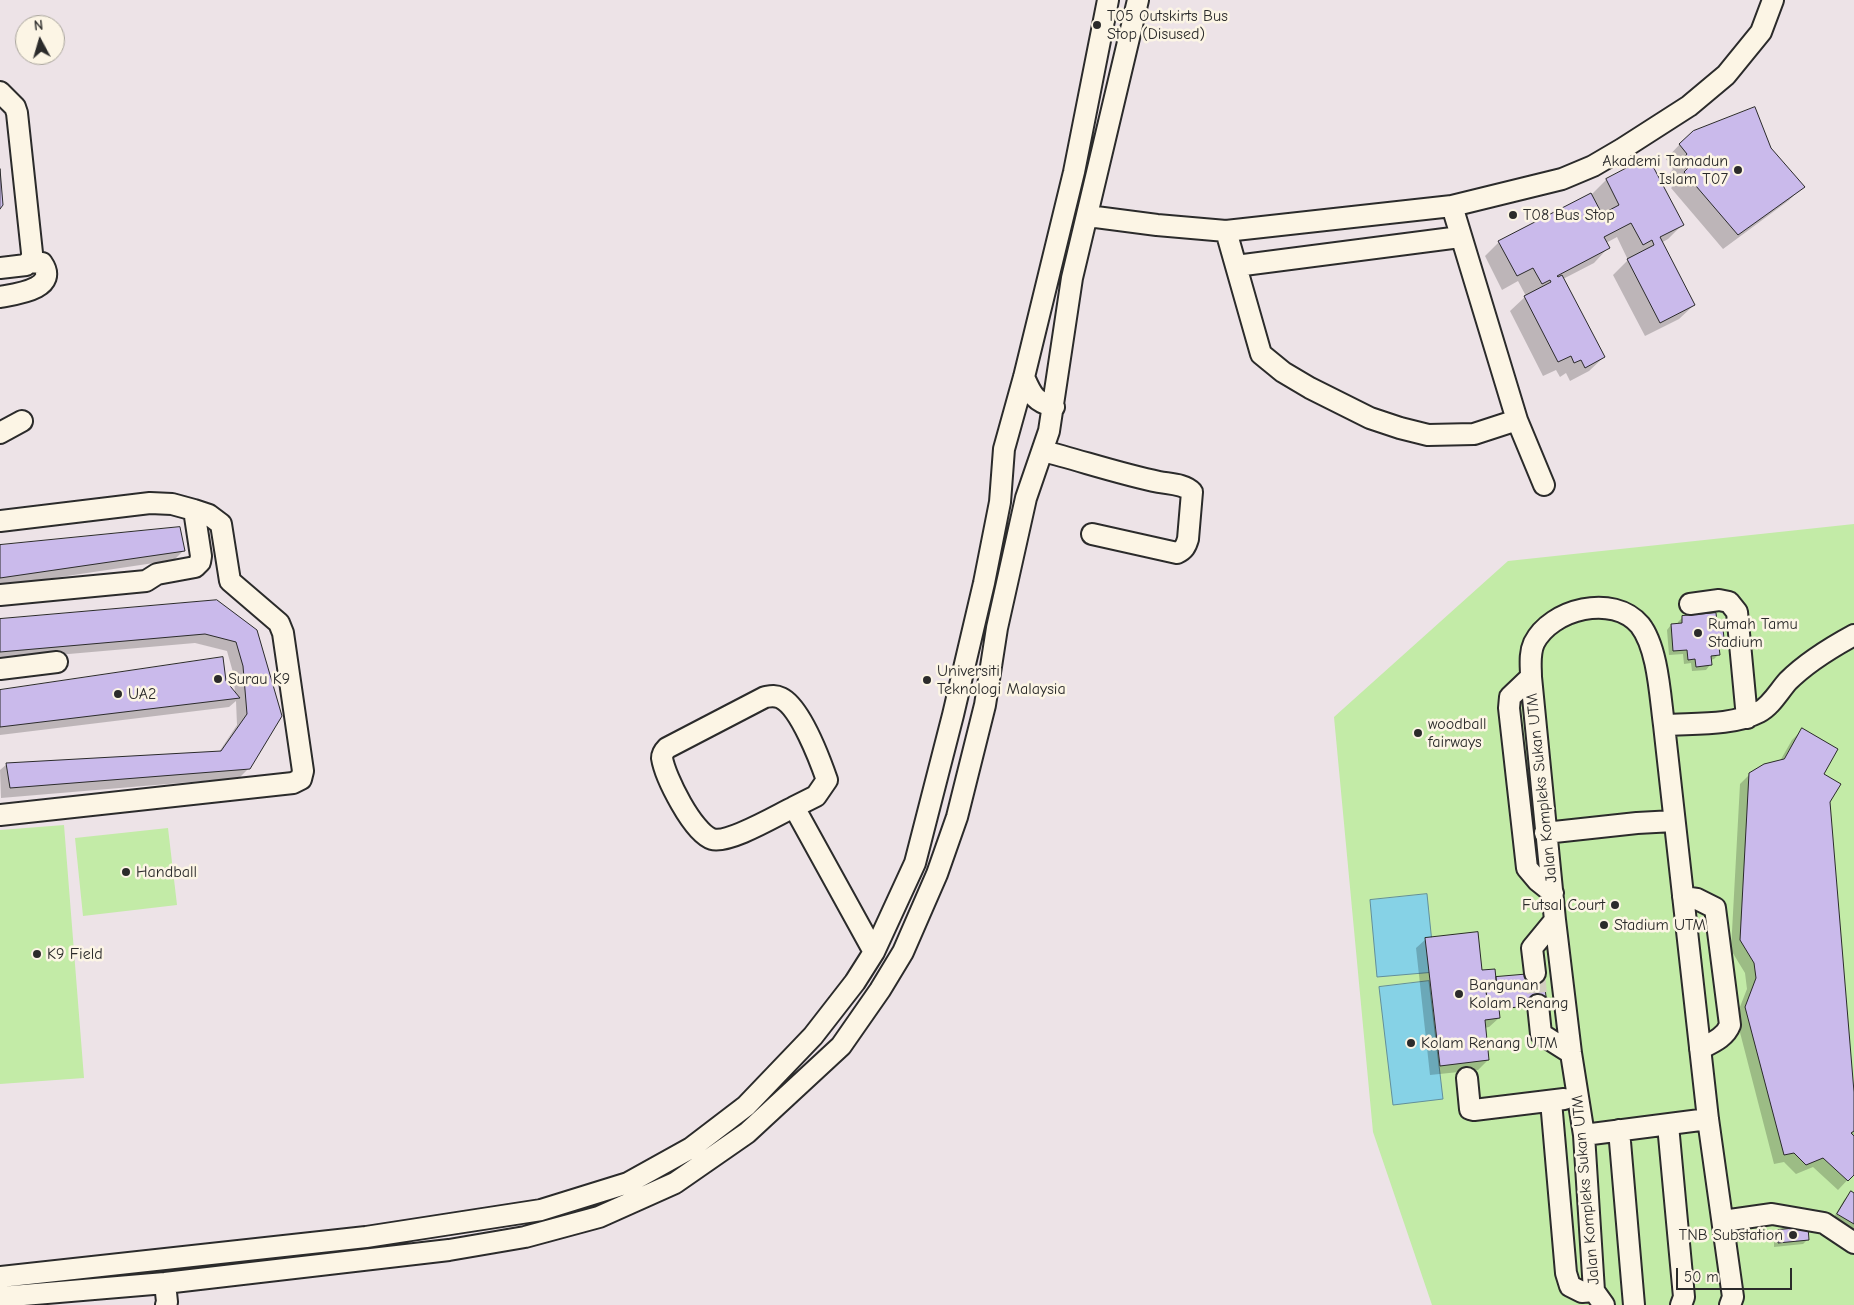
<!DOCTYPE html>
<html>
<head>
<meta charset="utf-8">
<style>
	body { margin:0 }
	#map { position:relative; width:1854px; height:1305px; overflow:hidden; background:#fcf5e5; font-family:"Comic Neue",sans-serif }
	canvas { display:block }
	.north { position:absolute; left:15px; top:15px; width:50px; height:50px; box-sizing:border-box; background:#fcf5e5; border:1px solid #a8a49b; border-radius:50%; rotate:354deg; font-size:14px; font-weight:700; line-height:20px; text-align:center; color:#2b2b2b }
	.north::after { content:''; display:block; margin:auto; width:18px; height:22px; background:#2b2b2b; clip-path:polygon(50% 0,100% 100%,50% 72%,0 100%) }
	.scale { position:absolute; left:1676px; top:1268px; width:116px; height:22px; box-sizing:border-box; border:2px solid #2b2b2b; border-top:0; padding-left:6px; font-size:15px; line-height:18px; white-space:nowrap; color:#2b2b2b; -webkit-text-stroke:4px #fcf5e5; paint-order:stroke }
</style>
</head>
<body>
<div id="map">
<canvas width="1854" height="1305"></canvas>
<div class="north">N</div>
<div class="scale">50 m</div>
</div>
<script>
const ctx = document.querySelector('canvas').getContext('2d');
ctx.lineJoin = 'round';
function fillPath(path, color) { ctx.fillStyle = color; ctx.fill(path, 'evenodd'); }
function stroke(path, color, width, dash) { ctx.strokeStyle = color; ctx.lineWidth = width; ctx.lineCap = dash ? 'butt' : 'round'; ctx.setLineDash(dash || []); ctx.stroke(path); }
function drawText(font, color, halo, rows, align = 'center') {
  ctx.font = font + ' "Comic Neue",sans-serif'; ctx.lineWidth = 5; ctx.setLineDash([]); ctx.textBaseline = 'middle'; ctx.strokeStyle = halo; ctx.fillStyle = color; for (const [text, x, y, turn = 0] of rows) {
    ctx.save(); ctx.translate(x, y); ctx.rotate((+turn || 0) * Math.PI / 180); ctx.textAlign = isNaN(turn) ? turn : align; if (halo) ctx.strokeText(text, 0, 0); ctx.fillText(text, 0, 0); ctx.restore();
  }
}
const built = new Path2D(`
	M0 0H1854V1305H0ZM25 25H55V55H25Z`);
const green = new Path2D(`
	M1854 524V1305H1432L1373 1132 1334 717 1508 561Z
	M64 825 84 1078 0 1084V830Z
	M168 828 177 905 83 916 75 838Z`);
const water = new Path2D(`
	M1427 894 1435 972 1377 977 1370 900Z
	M1429 981 1443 1099 1393 1105 1379 987Z`);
const shadow = new Path2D(`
	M1680 144 1803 187 1788 201 1723 249 1671 188 1676 183 1670 173 1673 169 1666 159Z
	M1648 158 1682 225 1668 239 1661 243 1694 305 1679 319 1645 336 1613 275 1628 260 1617 237 1606 243 1608 248 1594 263 1563 279 1604 357 1589 371 1570 381 1566 373 1560 377 1556 370 1543 376 1510 311 1526 296 1518 281 1502 290 1485 256 1499 242 1591 195 1606 180Z
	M0 547 184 550 174 560 0 586Z
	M1682 618 1723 646 1719 650 1718 655 1714 659 1710 660V665L1706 670 1692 671 1691 663 1684 664 1683 654 1669 655 1667 630 1671 625H1678V622Z
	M0 620 256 631 249 768 239 778 1 798 0 770 7 764 219 752 237 725 236 701 229 707 0 735V692L225 682 235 694 234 676 227 651 195 643 0 660Z
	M1802 730 1822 774 1829 802 1854 1095V1135L1852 1136 1854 1138V1173L1838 1190 1813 1167 1796 1174 1784 1162 1774 1164 1736 1017 1747 989 1745 973 1731 950 1740 784 1750 774 1780 761 1792 740Z
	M1426 939 1481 972 1495 979 1497 978 1543 1005 1498 1010 1499 1018 1489 1027 1484 1028 1488 1060 1478 1070 1430 1075 1416 948Z
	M1851 1193 1854 1195V1236L1831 1222 1844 1200Z
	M1778 1231 1808 1239 1803 1244 1774 1247V1236Z`);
const building = new Path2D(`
	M1755 107 1771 148 1805 187 1738 235 1684 172 1689 167 1684 158 1687 154 1679 144 1693 131Z
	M1648 157 1684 225 1660 237 1695 305 1660 323 1627 259 1654 245 1652 240 1643 245 1631 223 1604 237 1610 248 1557 276 1558 277 1562 275 1605 357 1585 368 1581 360 1574 363 1571 356 1558 362 1524 296 1551 282 1550 280 1542 284 1533 268 1517 276 1498 241 1591 193 1602 214 1619 205 1606 179Z
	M0 169 3 205 0 209Z
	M180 527 185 551 0 578V545Z
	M217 600 257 630 282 716 250 769 10 788 6 763 221 751 247 714 243 666 236 642 205 634 0 652V619Z
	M1716 613 1717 621H1722L1725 646 1719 647 1720 655 1711 656 1712 665 1696 667 1695 659 1688 660 1687 650 1673 651 1671 624 1682 623V616Z
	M223 657 226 681 240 698 0 727V690Z
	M1802 728 1838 749 1824 774 1841 784 1830 802 1854 1092V1131L1851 1133 1854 1136V1175L1848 1181 1823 1158 1806 1165 1794 1153 1784 1155 1745 1007 1756 978 1754 963 1740 940 1749 773 1764 764 1784 759Z
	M1478 932 1482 970 1495 969 1497 989 1486 990 1487 1000 1498 999 1500 1018 1485 1020 1489 1060 1440 1066 1425 938Z
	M1543 973 1547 1004 1499 1009 1498 999 1487 1000 1486 990 1497 989 1496 977Z
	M1851 1191 1854 1193V1224L1837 1214Z
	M1808 1227 1809 1240 1778 1243V1230Z`);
const minorTunnel = new Path2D(`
	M1535 973 1538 1005`);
const minor = new Path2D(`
	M0 92 15 107 17 113 32 253V258L26 265 0 268
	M1088 216 1157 225 1226 231 1452 206 1562 179 1593 166 1622 149 1689 106 1726 75 1761 32 1773 0
	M1226 231 1261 354 1283 372 1310 388 1370 418 1400 428 1428 435 1474 434 1517 420 1452 206
	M1236 266 1460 237
	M0 297C15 294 60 289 42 263L30 262
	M1024 377C1032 395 1034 401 1054 407
	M1517 420 1544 485
	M0 433 22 421
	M1043 451C1082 461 1120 474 1159 482 1169 484 1185 484 1192 492L1188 539C1186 546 1184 550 1177 553L1092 534
	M0 521 150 503 172 504 194 510 201 556 200 562 195 567 157 574 146 581 0 595
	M1690 604 1719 600 1729 602 1737 612 1747 718
	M0 669 57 662
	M1531 677 1510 697 1509 708 1527 868 1538 881 1553 893
	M1664 725C1694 723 1732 726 1759 712 1771 706 1779 691 1788 681 1807 662 1830 648 1854 635
	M794 807C777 815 729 844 712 839 693 833 665 777 662 758 662 754 664 751 667 748L765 697C771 696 775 695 781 698 800 707 820 760 827 780L816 796 794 807 874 952
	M0 815 293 783 301 779 303 771 283 633 279 623 230 581 221 524 209 515 194 510
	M1545 833 1637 823 1674 821
	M1683 897 1697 899 1715 908 1730 1025C1725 1038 1711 1043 1700 1049
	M1535 973 1532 948 1555 920
	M1538 1005 1541 1034 1571 1053
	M1467 1078 1470 1109 1474 1110 1564 1099
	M1551 1101 1566 1273 1570 1286 1582 1292 1594 1291
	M1668 1125 1684 1297 1681 1305
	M1619 1130 1634 1305
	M1584 1135 1708 1119
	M1723 1221 1772 1214 1824 1223 1854 1243
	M0 1277 366 1237 541 1210 628 1183 691 1148 746 1106 813 1036 855 982 874 952 915 863 953 715 984 583 1000 502 1004 449 1024 377 1074 172 1108 0
	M165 1283 167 1302 166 1305
	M0 1297 165 1283 449 1250 525 1237 599 1217 675 1183 747 1133 841 1046 880 990 903 952 937 874 957 817 985 705 997 628 1026 498 1049 431 1072 278 1138 0
	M1604 1305 1594 1291 1584 1135 1571 1053 1555 920 1531 677C1531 666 1529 654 1534 643 1551 609 1613 593 1640 625 1658 648 1660 696 1664 725L1708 1119 1733 1297 1730 1305`);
const markers = [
	[1097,25,5,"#2b2b2b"],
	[1738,170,5,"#2b2b2b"],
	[1513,215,5,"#2b2b2b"],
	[1698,633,5,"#2b2b2b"],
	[218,679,5,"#2b2b2b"],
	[927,680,5,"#2b2b2b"],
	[118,694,5,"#2b2b2b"],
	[1418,733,5,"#2b2b2b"],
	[126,872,5,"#2b2b2b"],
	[1615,905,5,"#2b2b2b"],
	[1604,925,5,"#2b2b2b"],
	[37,954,5,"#2b2b2b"],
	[1459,994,5,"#2b2b2b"],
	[1411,1043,5,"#2b2b2b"],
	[1793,1235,5,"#2b2b2b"]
];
const poiNames = [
	["T05 Outskirts Bus",1107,16],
	["Stop (Disused)",1107,34],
	["Akademi Tamadun",1728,161,"right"],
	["Islam T07",1728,179,"right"],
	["T08 Bus Stop",1523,215],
	["Rumah Tamu",1708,624],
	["Stadium",1708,642],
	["Universiti",937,671],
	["Teknologi Malaysia",937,689],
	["Surau K9",228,679],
	["UA2",128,694],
	["woodball",1428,724],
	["fairways",1428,742],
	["Handball",136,872],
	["Futsal Court",1605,905,"right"],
	["Stadium UTM",1614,925],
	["K9 Field",47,954],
	["Bangunan",1469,985],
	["Kolam Renang",1469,1003],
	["Kolam Renang UTM",1421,1043],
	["TNB Substation",1783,1235,"right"]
];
const streetNames = [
	["Jalan Kompleks Sukan UTM",1542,788,-96],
	["Jalan Kompleks Sukan UTM",1586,1190,-95]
];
fillPath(built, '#ede3e7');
fillPath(green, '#c3eba7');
fillPath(water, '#86d2e6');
stroke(water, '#628f9b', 1);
fillPath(shadow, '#0003');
fillPath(building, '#cabaeb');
stroke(building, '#2b2b2b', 1);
stroke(minorTunnel, '#d2cdc0', 20, [20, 10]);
stroke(minor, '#2b2b2b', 24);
stroke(minor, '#fcf5e5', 20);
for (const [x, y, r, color] of markers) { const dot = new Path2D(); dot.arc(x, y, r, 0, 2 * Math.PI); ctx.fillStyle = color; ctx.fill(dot); stroke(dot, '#fcf5e5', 2); }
drawText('16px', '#2b2b2b', '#fcf5e5', poiNames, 'left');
drawText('16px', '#2b2b2b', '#fcf5e5', streetNames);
</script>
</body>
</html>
